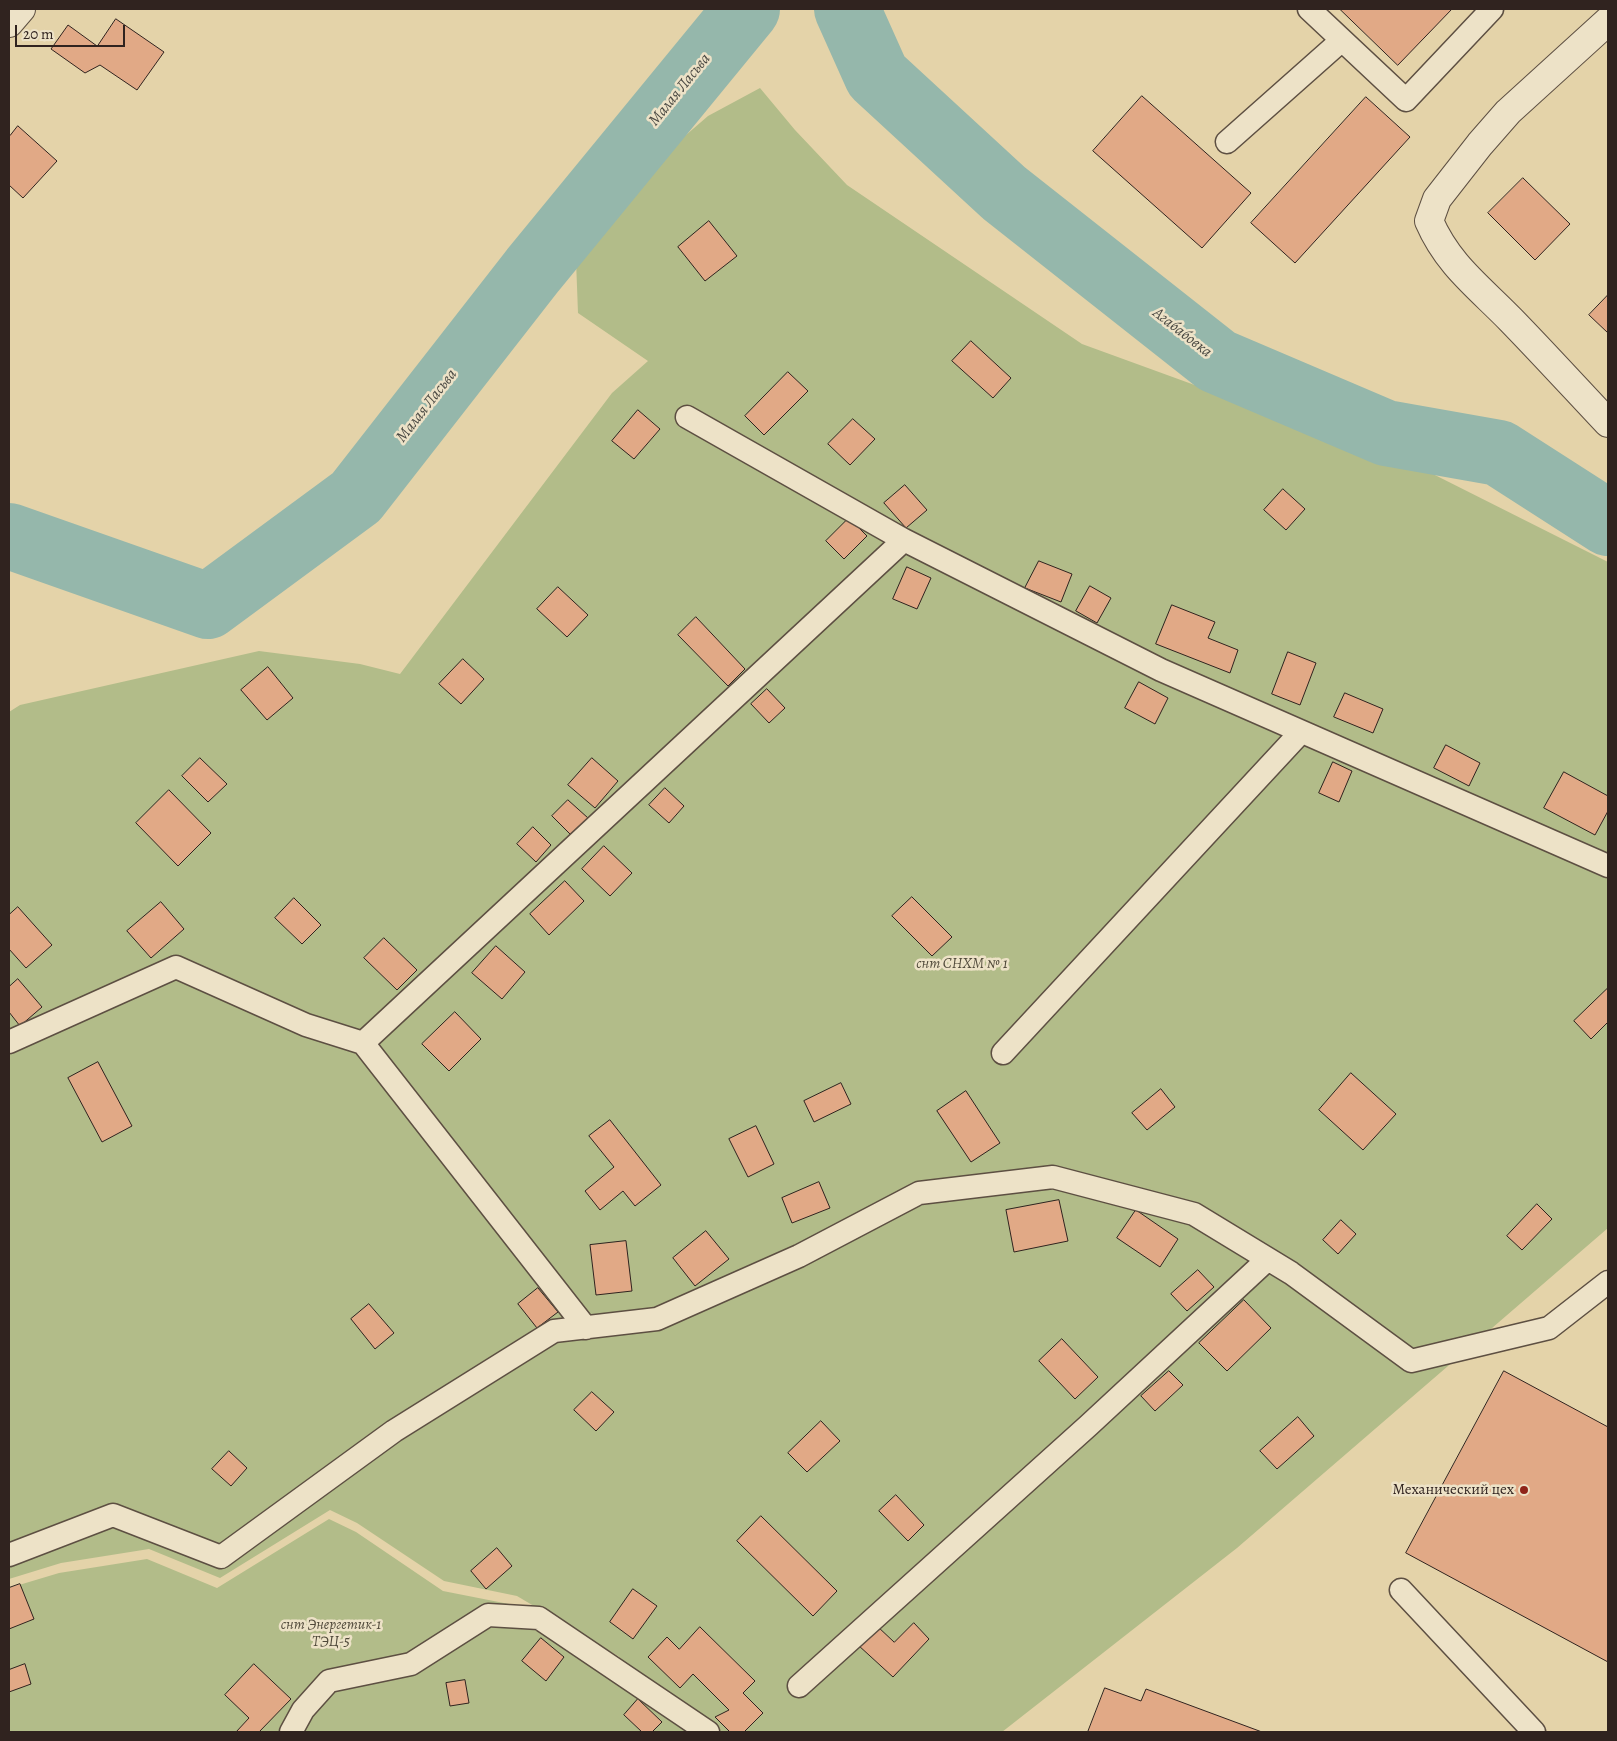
<!DOCTYPE html>
<html>
<head>
<meta charset="utf-8">
<style>
	body { margin:0 }
	#map { position:relative; width:1617px; height:1741px; overflow:hidden; background:#e4d3a9; font-family:Alegreya,serif }
	canvas { display:block }
	.frame { position:absolute; inset:0; border:10px solid #30231f; pointer-events:none }
	.scale { position:absolute; left:15px; top:25px; width:110px; height:22px; box-sizing:border-box; border:2px solid #30231f; border-top:0; padding-left:6px; font-size:15px; line-height:18px; white-space:nowrap; color:#30231f; -webkit-text-stroke:4px #ede2c7; paint-order:stroke }
</style>
</head>
<body>
<div id="map">
<canvas width="1617" height="1741"></canvas>
<div class="frame"></div>
<div class="scale">20 m</div>
</div>
<script>
const ctx = document.querySelector('canvas').getContext('2d');
ctx.lineJoin = 'round';
function fillPath(path, color) { ctx.fillStyle = color; ctx.fill(path, 'evenodd'); }
function stroke(path, color, width, dash) { ctx.strokeStyle = color; ctx.lineWidth = width; ctx.lineCap = dash ? 'butt' : 'round'; ctx.setLineDash(dash || []); ctx.stroke(path); }
function drawText(font, color, halo, rows, align = 'center') {
  ctx.font = font + ' Alegreya,serif'; ctx.lineWidth = 5; ctx.setLineDash([]); ctx.textBaseline = 'middle'; ctx.strokeStyle = halo; ctx.fillStyle = color; for (const [text, x, y, turn = 0] of rows) {
    ctx.save(); ctx.translate(x, y); ctx.rotate((+turn || 0) * Math.PI / 180); ctx.textAlign = isNaN(turn) ? turn : align; if (halo) ctx.strokeText(text, 0, 0); ctx.fillText(text, 0, 0); ctx.restore();
  }
}
const green = new Path2D(`
	M760 88 795 130 847 185 1082 344 1417 466 1608 562V1228L1237 1548 1002 1732H9V1588L59 1573 147 1559 217 1588 329 1519 356 1532 443 1591 519 1606 682 1714 618 1656 517 1596 444 1581 357 1523 330 1510 220 1578 149 1549 61 1563 9 1579V712L20 705 259 651 360 664 400 674 612 393 648 361 578 313 576 260 620 192 708 116Z`);
const river = new Path2D(`
	M847 9 877 76 1004 193 1217 361 1386 433 1499 453 1608 523
	M9 536 208 606 356 497 533 270 747 9`);
const building = new Path2D(`
	M1340 9H1452L1398 65Z
	M116 19 164 52 137 90 100 65 85 73 51 49 68 25 97 46Z
	M1142 96 1251 193 1202 248 1093 151Z
	M1366 97 1410 137 1295 263 1251 223Z
	M18 126 57 161 23 198 9 185V134L10 135Z
	M1523 178 1570 224 1535 260 1488 213Z
	M709 221 737 256 705 281 678 247Z
	M1608 295V333L1589 315Z
	M971 341 1011 378 993 398 952 361Z
	M788 372 808 391 764 435 745 416Z
	M638 410 660 429 634 459 612 441Z
	M853 419 875 439 850 465 828 444Z
	M905 485 927 510 906 528 884 503Z
	M1283 489 1305 509 1286 530 1264 510Z
	M849 518 867 536 844 559 826 541Z
	M1039 561 1072 574 1061 602 1025 588Z
	M907 567 931 578 917 609 893 599Z
	M1090 586 1111 598 1097 623 1076 611Z
	M558 587 588 615 567 637 537 609Z
	M1172 605 1215 622 1208 638 1238 650 1230 673 1156 644Z
	M696 617 745 669 728 686 678 635Z
	M1288 652 1316 663 1300 705 1272 694Z
	M463 659 484 679 461 704 439 684Z
	M268 667 293 698 267 720 241 690Z
	M1139 682 1168 698 1155 724 1125 708Z
	M767 689 785 708 769 723 751 704Z
	M1345 693 1383 709 1373 733 1334 717Z
	M1446 745 1480 763 1469 786 1434 768Z
	M200 758 227 784 208 802 182 776Z
	M592 758 618 781 595 808 568 785Z
	M1333 762 1352 771 1339 802 1319 793Z
	M1564 772 1608 796V811L1595 835 1544 808Z
	M665 788 684 806 669 823 649 805Z
	M169 790 211 833 178 866 136 823Z
	M568 800 588 818 571 835 552 816Z
	M533 827 551 845 536 862 517 844Z
	M604 846 632 873 610 896 582 869Z
	M565 881 584 901 549 935 530 914Z
	M912 897 952 937 932 956 892 916Z
	M294 898 321 925 302 944 275 918Z
	M161 902 184 929 151 958 127 931Z
	M18 907 52 945 26 968 9 949V915Z
	M384 938 417 970 397 990 364 958Z
	M496 946 525 972 502 999 472 973Z
	M18 979 42 1007 20 1026 9 1012V987Z
	M1608 988V1022L1591 1039 1574 1021Z
	M455 1012 481 1039 449 1071 422 1044Z
	M98 1062 132 1126 102 1142 68 1078Z
	M1351 1073 1396 1114 1363 1150 1319 1110Z
	M841 1083 851 1104 814 1122 804 1101Z
	M1161 1089 1175 1107 1147 1130 1132 1113Z
	M966 1091 1000 1143 971 1162 937 1111Z
	M610 1120 661 1185 635 1206 623 1191 600 1210 585 1191 614 1167 589 1136Z
	M756 1126 774 1164 748 1177 729 1139Z
	M819 1182 830 1208 792 1223 782 1198Z
	M1059 1200 1068 1241 1014 1252 1006 1210Z
	M1537 1204 1552 1219 1522 1250 1507 1236Z
	M1136 1210 1178 1239 1160 1267 1117 1238Z
	M1341 1220 1356 1234 1338 1254 1323 1240Z
	M706 1231 729 1259 695 1286 673 1258Z
	M626 1241 632 1291 596 1295 590 1245Z
	M1198 1270 1214 1287 1187 1311 1171 1294Z
	M538 1288 558 1312 537 1328 518 1304Z
	M1244 1300 1271 1328 1227 1371 1199 1343Z
	M369 1304 394 1333 375 1349 351 1319Z
	M1062 1339 1098 1377 1075 1399 1039 1361Z
	M1169 1371 1183 1385 1155 1411 1141 1396Z
	M1504 1371 1608 1427V1662L1406 1553Z
	M592 1392 614 1412 596 1431 574 1410Z
	M1298 1417 1314 1436 1277 1469 1260 1451Z
	M821 1421 840 1441 807 1472 788 1453Z
	M229 1451 247 1468 231 1486 212 1469Z
	M896 1495 924 1525 908 1541 879 1511Z
	M761 1516 837 1591 813 1616 737 1541Z
	M497 1548 512 1566 486 1589 471 1571Z
	M20 1584 34 1619 9 1629V1588Z
	M633 1589 657 1606 633 1639 610 1622Z
	M914 1623 929 1639 893 1677 858 1645 877 1626 894 1642Z
	M700 1627 755 1681 743 1693 763 1713 744 1732H730L715 1717 729 1710 693 1674 680 1688 648 1657 667 1637 679 1649Z
	M541 1638 564 1657 546 1681 522 1661Z
	M25 1664 31 1684 9 1692V1670Z
	M254 1664 291 1699 259 1732H236L249 1718 225 1695Z
	M465 1680 469 1703 450 1706 446 1683Z
	M1105 1688 1141 1701 1146 1689 1262 1732H1088Z
	M638 1699 662 1722 652 1732H642L624 1715Z`);
const service = new Path2D(`
	M1309 9 1406 100 1492 9
	M1227 142 1342 40
	M687 417 904 540 1161 670 1608 866
	M9 1042 176 967 306 1025 363 1043 586 1328
	M363 1043 904 540
	M1003 1053 1301 732
	M9 1555 113 1515 221 1557 394 1431 554 1331 657 1319 799 1256 919 1193 1053 1177 1194 1214 1291 1273 1411 1361 1549 1328 1608 1282
	M1401 1590 1534 1732
	M799 1686 1089 1425 1268 1259
	M291 1732 303 1710 329 1681 411 1664 488 1615 539 1618 708 1732`);
const minor = new Path2D(`
	M1608 21 1508 112 1480 144 1437 199 1429 221C1448 265 1479 287 1511 320 1544 354 1576 389 1608 423`);
const tertiary = new Path2D(`
	M9 23 21 9`);
const markers = [
	[1524,1490,5,"#8f2418"]
];
const parkNames = [
	["снт СНХМ № 1",962,964],
	["снт Энергетик-1",331,1625],
	["ТЭЦ-5",331,1642]
];
const poiNames = [
	["Механический цех",1514,1490]
];
const waterNames = [
	["Малая Ласьва",680,90,-51],
	["Агабабовка",1182,333,38],
	["Малая Ласьва",427,406,-52]
];
fillPath(green, '#b2bc89');
stroke(river, '#95b7ab', 66);
fillPath(building, '#e1a986');
stroke(building, '#30231f', 1);
stroke(service, '#5d4f42', 25);
stroke(minor, '#5d4f42', 30);
stroke(tertiary, '#5d4f42', 30);
stroke(service, '#ede2c7', 22);
stroke(minor, '#ede2c7', 28);
stroke(tertiary, '#ede2c7', 28);
for (const [x, y, r, color] of markers) { const dot = new Path2D(); dot.arc(x, y, r, 0, 2 * Math.PI); ctx.fillStyle = color; ctx.fill(dot); stroke(dot, '#ede2c7', 2); }
drawText('italic 15px', '#50493a', '#ede2c7', parkNames);
drawText('15px', '#30231f', '#ede2c7', poiNames, 'right');
drawText('italic 16px', '#494842', '#ede2c7', waterNames);
</script>
</body>
</html>
